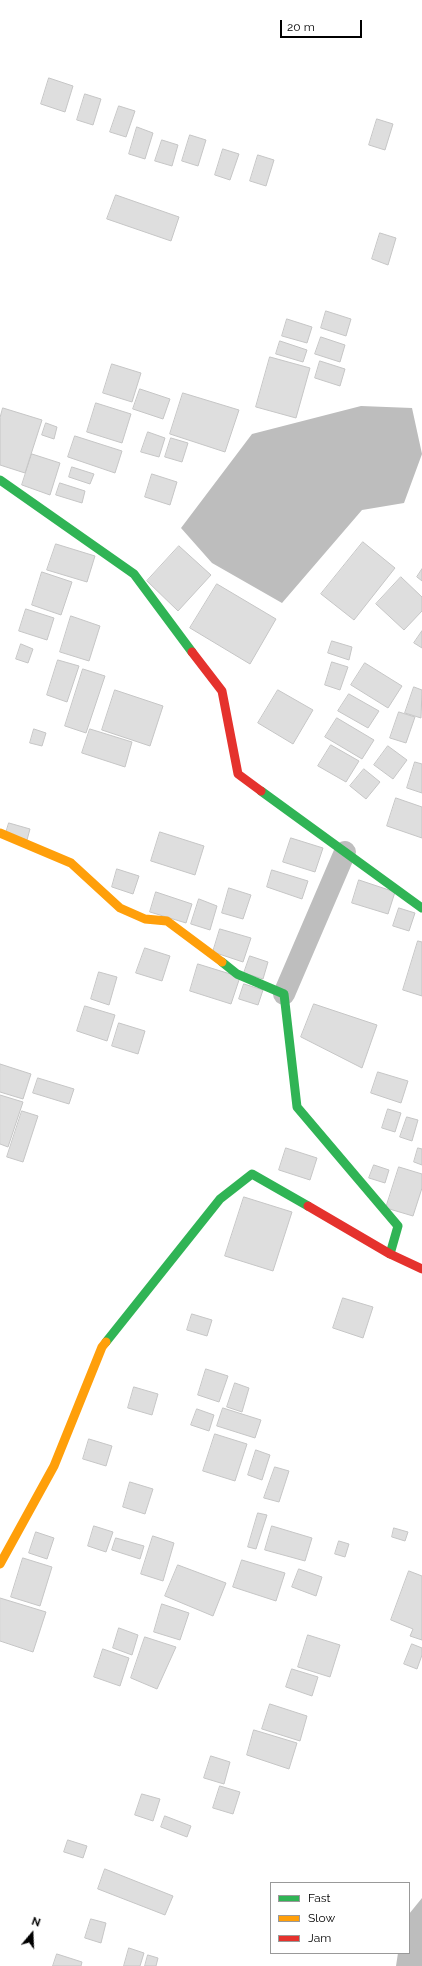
<!DOCTYPE html>
<html>
<head>
<meta charset="utf-8">
<style>
	body { margin:0 }
	#map { position:relative; width:422px; height:1966px; overflow:hidden; background:#fff; font-family:Raleway,sans-serif }
	canvas { display:block }
	.legend { position:absolute; left:270px; top:1882px; width:140px; height:72px; box-sizing:border-box; background:#fff; border:1px solid #999; margin:0; padding:5px 7px; list-style:none; font-size:12px; color:#000 }
	.legend li { display:flex; align-items:center; gap:8px; height:20px }
	.legend b { width:20px; border:1px solid #999 }
	.north { position:absolute; left:12px; top:1914px; width:40px; height:40px; -webkit-text-stroke:3px #fff; paint-order:stroke; rotate:19deg; font-size:11px; font-weight:700; line-height:16px; text-align:center; color:#000 }
	.north::after { content:''; display:block; margin:auto; width:14px; height:18px; background:#000; clip-path:polygon(50% 0,100% 100%,50% 72%,0 100%) }
	.scale { position:absolute; left:280px; top:20px; width:82px; height:18px; box-sizing:border-box; border:2px solid #000; border-top:0; padding-left:5px; font-size:12px; line-height:14px; white-space:nowrap; color:#000; -webkit-text-stroke:3px #fff; paint-order:stroke }
</style>
</head>
<body>
<div id="map">
<canvas width="422" height="1966"></canvas>
<ul class="legend">
<li><b style="height:5px;background:#30b455"></b>Fast</li>
<li><b style="height:5px;background:#ff9f0a"></b>Slow</li>
<li><b style="height:5px;background:#e5322d"></b>Jam</li>
</ul>
<div class="north">N</div>
<div class="scale">20 m</div>
</div>
<script>
const ctx = document.querySelector('canvas').getContext('2d');
ctx.lineJoin = 'round';
function fillPath(path, color) { ctx.fillStyle = color; ctx.fill(path, 'evenodd'); }
function stroke(path, color, width, dash) { ctx.strokeStyle = color; ctx.lineWidth = width; ctx.lineCap = dash ? 'butt' : 'round'; ctx.setLineDash(dash || []); ctx.stroke(path); }
const water = new Path2D(`
	M361 406 412 408 422 454 404 503 362 510 282 603 212 563 181 528 252 434Z
	M422 1898V1966H396L398 1953H409V1914Z`);
const building = new Path2D(`
	M49 78 73 86 65 112 41 104Z
	M85 94 101 99 93 125 77 120Z
	M119 106 135 111 126 137 110 132Z
	M377 119 393 124 385 150 369 145Z
	M137 127 153 133 145 159 129 154Z
	M190 135 206 140 198 166 182 161Z
	M162 140 178 145 172 166 155 161Z
	M223 149 239 154 230 180 215 175Z
	M258 155 274 160 266 186 250 181Z
	M116 195 179 217 171 241 107 219Z
	M380 233 396 238 388 265 372 259Z
	M326 311 351 319 346 336 321 328Z
	M287 319 312 327 307 343 282 336Z
	M321 337 345 345 340 362 315 354Z
	M280 341 307 350 303 362 276 354Z
	M270 357 310 368 296 418 256 407Z
	M320 361 345 369 340 386 315 378Z
	M112 364 141 373 132 402 103 393Z
	M140 389 170 399 163 419 133 409Z
	M183 393 239 410 225 452 170 434Z
	M96 403 131 414 122 443 87 432Z
	M3 408 42 420 25 473 0 465V418Z
	M46 423 57 427 54 439 42 435Z
	M148 432 165 438 159 457 141 452Z
	M75 436 122 451 115 473 68 457Z
	M171 438 188 443 182 462 165 457Z
	M32 454 60 463 50 495 22 485Z
	M72 467 94 474 90 484 69 477Z
	M152 474 177 482 170 505 145 497Z
	M60 483 85 491 82 503 56 495Z
	M363 542 395 568 354 620 321 594Z
	M56 544 95 556 87 582 47 570Z
	M179 546 211 575 178 611 147 581Z
	M422 569V581L417 577Z
	M42 572 72 582 61 615 32 605Z
	M401 577 422 597V611L404 630 376 604Z
	M217 584 276 619 250 664 190 628Z
	M26 609 54 618 47 640 19 631Z
	M71 616 100 626 89 661 60 652Z
	M422 631V648L414 643Z
	M332 641 352 647 349 660 328 653Z
	M21 644 33 649 28 663 16 659Z
	M58 660 79 666 67 702 47 695Z
	M332 662 348 667 340 690 325 685Z
	M365 663 402 686 388 708 351 685Z
	M83 669 105 676 86 733 65 726Z
	M414 687 422 690 421 718 405 713Z
	M115 690 163 706 150 746 102 730Z
	M278 690 313 710 293 744 258 723Z
	M349 694 379 711 368 728 338 711Z
	M399 712 415 717 406 743 390 738Z
	M337 718 374 740 362 759 325 737Z
	M34 729 46 733 42 746 30 743Z
	M90 729 132 742 125 767 82 753Z
	M331 745 359 761 346 782 318 766Z
	M388 746 407 760 393 779 374 765Z
	M415 762 422 764V793L407 788Z
	M364 769 380 782 366 799 350 786Z
	M396 798 422 807V838L387 826Z
	M9 823 30 829 27 840 6 833Z
	M160 832 204 846 195 875 151 861Z
	M291 838 323 848 315 872 283 862Z
	M117 869 139 876 133 894 112 887Z
	M272 870 308 881 302 899 267 887Z
	M359 880 395 892 388 914 352 903Z
	M229 888 251 895 243 919 222 913Z
	M156 892 192 904 186 923 150 912Z
	M199 899 217 906 210 930 191 924Z
	M399 908 415 913 409 931 393 926Z
	M220 929 251 938 243 962 213 952Z
	M418 941 422 942V996L403 990Z
	M145 948 170 956 162 981 136 973Z
	M250 956 268 962 263 979 244 973Z
	M198 964 240 977 231 1004 190 991Z
	M99 972 117 977 109 1005 91 999Z
	M244 984 263 990 258 1005 239 999Z
	M314 1004 377 1025 362 1068 301 1037Z
	M85 1006 115 1015 107 1041 77 1031Z
	M119 1023 145 1031 138 1054 112 1046Z
	M0 1064 31 1074 23 1099 0 1092Z
	M378 1072 408 1081 401 1103 371 1093Z
	M38 1078 74 1089 69 1104 33 1093Z
	M0 1095 23 1102 8 1147 0 1144Z
	M388 1109 401 1113 395 1132 382 1128Z
	M22 1111 38 1116 23 1162 7 1157Z
	M407 1117 418 1120 412 1141 400 1137Z
	M286 1148 317 1158 310 1180 279 1170Z
	M418 1148 422 1149V1165L414 1162Z
	M374 1165 389 1170 385 1183 369 1178Z
	M399 1167 422 1174V1188L413 1216 386 1208Z
	M244 1197 292 1212 273 1271 225 1256Z
	M343 1298 373 1307 363 1338 333 1328Z
	M192 1314 212 1320 207 1336 187 1330Z
	M206 1369 228 1376 219 1402 198 1395Z
	M235 1383 249 1388 242 1412 227 1407Z
	M134 1387 158 1394 152 1415 128 1408Z
	M223 1408 261 1420 255 1438 217 1426Z
	M197 1409 214 1415 209 1431 191 1425Z
	M215 1434 247 1444 235 1481 203 1471Z
	M89 1439 112 1446 106 1466 83 1459Z
	M256 1450 270 1455 262 1480 248 1475Z
	M275 1467 289 1471 279 1502 264 1498Z
	M130 1482 153 1489 145 1514 123 1507Z
	M258 1513 267 1515 256 1549 248 1547Z
	M94 1526 113 1532 106 1552 88 1546Z
	M272 1526 312 1538 305 1561 265 1550Z
	M394 1528 408 1532 405 1541 392 1537Z
	M36 1532 54 1538 47 1559 29 1553Z
	M153 1536 174 1543 163 1581 141 1574Z
	M116 1538 144 1546 140 1559 112 1550Z
	M339 1541 349 1544 345 1557 335 1554Z
	M23 1558 52 1567 40 1606 11 1597Z
	M242 1560 285 1573 276 1601 233 1587Z
	M178 1565 226 1583 213 1616 165 1596Z
	M299 1569 322 1577 316 1596 292 1587Z
	M409 1571 422 1576V1640L410 1636 413 1629 391 1620Z
	M0 1598 46 1612 33 1652 0 1641Z
	M162 1604 189 1613 180 1640 154 1632Z
	M119 1628 138 1635 132 1655 113 1648Z
	M308 1635 340 1645 330 1677 298 1667Z
	M145 1637 176 1647 157 1689 131 1678Z
	M412 1644 422 1648V1655L417 1669 404 1664Z
	M103 1649 129 1658 120 1686 94 1677Z
	M292 1669 318 1677 312 1696 286 1687Z
	M270 1704 307 1716 300 1741 262 1729Z
	M254 1730 297 1743 289 1769 247 1755Z
	M211 1756 230 1762 224 1784 204 1778Z
	M220 1786 240 1792 233 1814 213 1808Z
	M142 1794 160 1799 153 1821 135 1815Z
	M165 1816 191 1826 187 1837 161 1827Z
	M68 1840 87 1846 83 1858 64 1852Z
	M105 1869 173 1896 165 1915 98 1889Z
	M91 1919 106 1923 101 1943 85 1938Z
	M129 1948 144 1953 140 1966H124Z
	M57 1954 82 1962 81 1966H53Z
	M148 1955 158 1958 156 1966H145Z`);
const street = new Path2D(`
	M284 994 345 852`);
const fast = new Path2D(`
	M0 480 134 574 192 652
	M261 791 422 908
	M222 962 237 974 284 994 297 1107 398 1226 390 1254
	M106 1342 220 1199 252 1174 308 1206`);
const slow = new Path2D(`
	M0 833 71 863 120 908 145 919 167 921 222 962
	M0 1564 54 1466 102 1347 106 1342`);
const jam = new Path2D(`
	M192 652 222 691 238 774 261 791
	M308 1206 390 1254 422 1269`);
fillPath(water, '#bdbdbd');
fillPath(building, '#dedede');
stroke(building, '#c6c6c6', 1);
stroke(street, '#bebebe', 22);
stroke(fast, '#30b455', 9);
stroke(slow, '#ff9f0a', 9);
stroke(jam, '#e5322d', 9);
</script>
</body>
</html>
